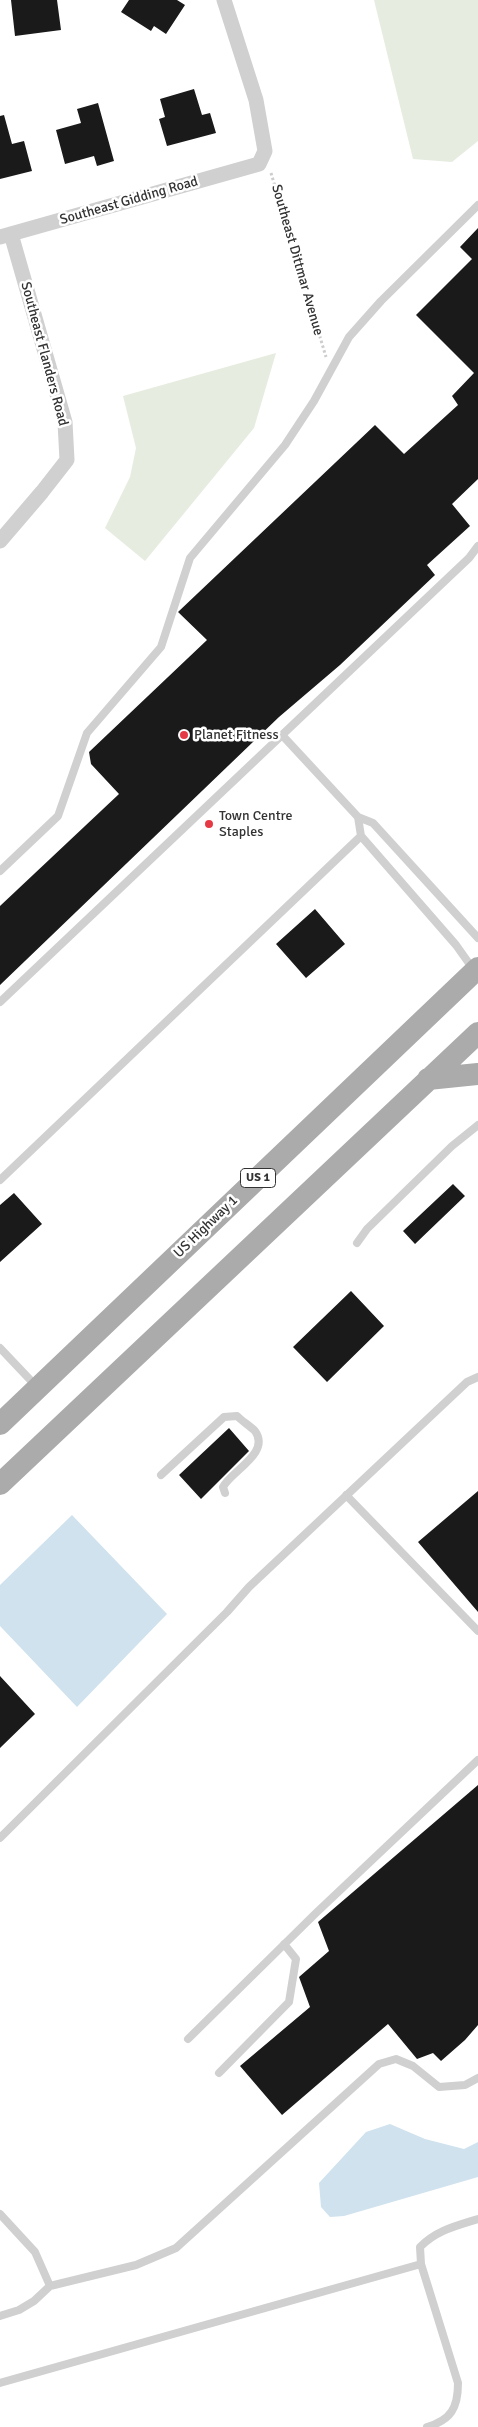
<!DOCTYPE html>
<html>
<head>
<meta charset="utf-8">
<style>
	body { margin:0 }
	canvas { display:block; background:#fff }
</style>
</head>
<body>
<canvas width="478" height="2427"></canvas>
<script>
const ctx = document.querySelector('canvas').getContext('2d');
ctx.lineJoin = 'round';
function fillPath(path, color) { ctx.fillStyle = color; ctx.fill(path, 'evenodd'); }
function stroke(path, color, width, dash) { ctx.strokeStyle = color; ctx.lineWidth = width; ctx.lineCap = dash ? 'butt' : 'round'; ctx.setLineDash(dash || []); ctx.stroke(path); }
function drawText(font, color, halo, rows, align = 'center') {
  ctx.font = font + ' Signika,sans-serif'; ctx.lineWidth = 5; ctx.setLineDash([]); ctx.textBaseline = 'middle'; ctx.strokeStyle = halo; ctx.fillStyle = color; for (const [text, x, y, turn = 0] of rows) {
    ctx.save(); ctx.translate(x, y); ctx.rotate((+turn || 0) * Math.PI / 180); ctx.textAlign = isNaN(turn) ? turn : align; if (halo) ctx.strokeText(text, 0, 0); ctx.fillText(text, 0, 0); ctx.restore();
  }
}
const green = new Path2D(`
	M374 0H478V141L452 162 413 159Z
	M276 353 254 428 145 561 105 528 130 477 136 448 123 396Z`);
const water = new Path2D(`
	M72 1515 167 1614 77 1707 0 1626V1585Z
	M390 2124 425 2139 464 2149 478 2142V2177L344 2216 330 2217 321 2207 319 2183 366 2132Z`);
const building = new Path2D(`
	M11 0H57L61 30 15 36Z
	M129 0H177L185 5 166 34 154 26 151 31 121 12Z
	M194 89 202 115 210 113 216 133 167 146 159 119 165 117 160 99Z
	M98 103 114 161 97 166 94 156 65 164 56 130 81 123 77 109Z
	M4 115 12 144 24 141 32 171 0 179V116Z
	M478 228V479L452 504 470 526 427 565 435 575 340 665 279 717 0 985V906L119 794 91 764 89 752 207 640 178 612 375 425 404 454 458 405 452 396 474 373 416 315 472 259 460 247Z
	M315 909 345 944 306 978 276 944Z
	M453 1184 465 1196 415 1244 403 1231Z
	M14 1193 42 1224 0 1262V1205Z
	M351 1291 384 1326 327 1382 293 1347Z
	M229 1428 249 1451 201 1499 179 1475Z
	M478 1491V1612L418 1542Z
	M0 1676 35 1714 0 1748Z
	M478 1785V2025L465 2040 441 2061 433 2053 417 2059 388 2024 282 2115 240 2066 310 2007 299 1977 329 1951 318 1922Z`);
const path = new Path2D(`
	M271 173 326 357`);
const lane = new Path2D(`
	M282 735 358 817 373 823 478 938
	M358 817 361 836 456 945 473 969
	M0 871 58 816 87 733 161 647 190 558 285 445 314 401 349 337 381 301 478 205
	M0 1002 469 558 478 546
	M0 1180 361 836
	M357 1243 367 1229 452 1146 478 1125
	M0 1348 36 1386
	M161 1475 224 1417 237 1416C242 1421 250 1426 255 1431 271 1453 231 1471 223 1487L225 1493
	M346 1495 478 1631
	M0 1838 227 1612 249 1587 467 1382 478 1377
	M188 2039 316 1913 478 1760
	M219 2073 289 2002 296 1959 284 1944
	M0 2214 35 2252 50 2286
	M0 2316 19 2310 34 2301 50 2286 136 2265 176 2248 379 2064 396 2059 413 2066 439 2087 465 2085 478 2078
	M0 2383 421 2264
	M427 2427C451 2420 458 2408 458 2383L421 2264 420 2247C437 2230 456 2226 478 2219`);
const street = new Path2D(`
	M0 237 259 164 265 151 256 100 224 0
	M0 541 42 492 67 460 65 422 11 234`);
const primary = new Path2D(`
	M428 1079 478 1074
	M0 1424 478 968
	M0 1484 478 1033`);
const markers = [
	[184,735,5,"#e63946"],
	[209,824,5,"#e63946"]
];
const shields = [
	[258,1178,35]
];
const shieldNames = [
	["US 1",258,1178]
];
const streetNames = [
	["Southeast Gidding Road",129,201,-16],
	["Southeast Dittmar Avenue",297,260,74],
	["Southeast Flanders Road",44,354,75],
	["US Highway 1",206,1227,-44]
];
const poiNames = [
	["Planet Fitness",194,735],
	["Town Centre",219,816],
	["Staples",219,832]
];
fillPath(green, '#e6ecdf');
fillPath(water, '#cfe2ee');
fillPath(building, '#1a1a1a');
stroke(path, '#cdcdcd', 3, [2.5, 2.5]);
stroke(lane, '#d0d0d0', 8);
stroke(street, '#d0d0d0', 15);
stroke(primary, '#ababab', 22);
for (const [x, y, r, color] of markers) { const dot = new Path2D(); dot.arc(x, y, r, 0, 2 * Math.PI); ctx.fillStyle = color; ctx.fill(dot); stroke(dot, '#fff', 2); }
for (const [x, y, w] of shields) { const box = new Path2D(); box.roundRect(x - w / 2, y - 9.5, w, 19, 4); ctx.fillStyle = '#fff'; ctx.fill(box); stroke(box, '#333', 1); }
drawText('bold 12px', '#333', null, shieldNames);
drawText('14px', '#333', '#fff', streetNames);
drawText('14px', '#333', '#fff', poiNames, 'left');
</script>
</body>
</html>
